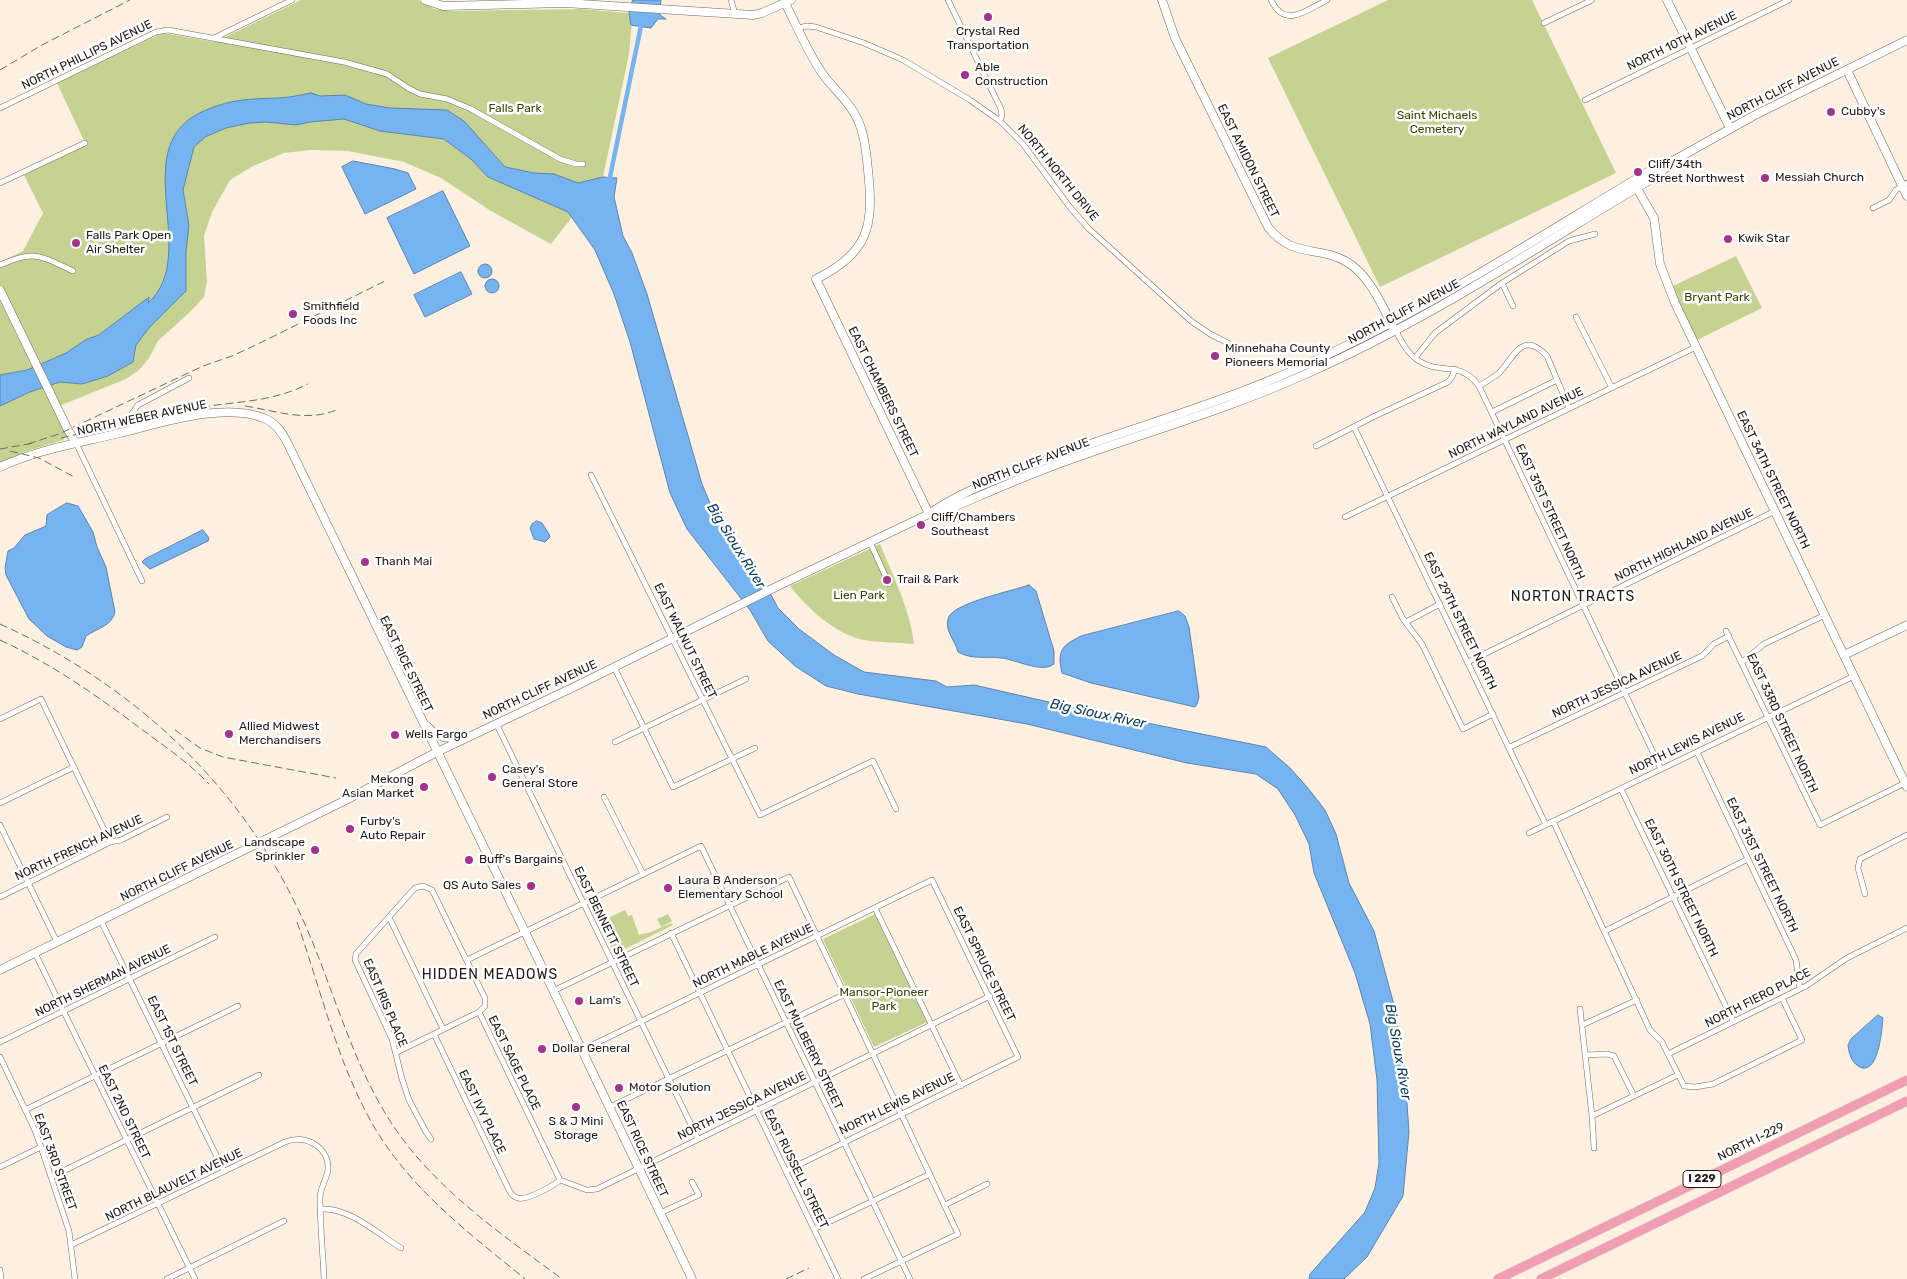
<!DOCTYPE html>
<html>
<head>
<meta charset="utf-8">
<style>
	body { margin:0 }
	canvas { display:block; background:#fdf0e0 }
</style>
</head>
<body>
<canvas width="1907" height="1279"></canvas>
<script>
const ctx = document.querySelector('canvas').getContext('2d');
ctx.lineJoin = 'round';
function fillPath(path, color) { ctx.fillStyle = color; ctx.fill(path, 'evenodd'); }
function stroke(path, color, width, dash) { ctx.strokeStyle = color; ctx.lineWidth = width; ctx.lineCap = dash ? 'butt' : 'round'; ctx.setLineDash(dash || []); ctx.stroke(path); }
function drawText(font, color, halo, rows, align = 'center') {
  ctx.font = font + ' Rubik,sans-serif'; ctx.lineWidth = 5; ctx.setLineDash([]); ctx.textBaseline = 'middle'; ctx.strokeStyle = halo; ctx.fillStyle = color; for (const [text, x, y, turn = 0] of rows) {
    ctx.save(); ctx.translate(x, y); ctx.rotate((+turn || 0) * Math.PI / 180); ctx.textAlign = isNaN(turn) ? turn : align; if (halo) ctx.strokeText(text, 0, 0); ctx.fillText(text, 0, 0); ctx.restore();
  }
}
const green = new Path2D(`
	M301 0H418L435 9 452 11 580 9 629 13 632 21 629 54 603 177 551 244 491 211 441 178 404 162 348 151 310 150 284 153 253 166 230 180 212 212 204 236 207 282 204 297 191 311 158 341 149 358 139 370 126 379 54 408 67 435 63 440 24 452 0 463V262L23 251 43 213 24 175 86 145 57 83 162 33 215 42Z
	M1388 0H1532L1616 173 1380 287 1268 58Z
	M1736 256 1762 308 1693 342 1669 288Z
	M880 544C893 576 910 609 914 644 898 642 880 643 864 640 835 634 807 608 790 586Z
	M625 910 628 916 632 915 639 935 651 932 671 923 673 925 615 954 598 919 602 917 604 920Z
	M668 914 672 921 661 927 657 919Z
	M875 914 927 1022 874 1047 823 939Z`);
const water = new Path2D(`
	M633 0H661L659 14 666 19H658L651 28 631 25 629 13Z
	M311 93 320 96 345 95 366 104 390 108 447 110 464 121 505 167 534 173 554 174 578 183 603 177 617 178 614 197 623 236 632 253 647 294 702 484 712 508 748 562 763 580 778 608 799 629 834 655 864 672 936 681 947 687 974 685 1093 712 1266 747 1290 768 1307 787 1325 810 1336 834 1349 883 1374 931 1394 1005 1404 1061 1409 1132 1403 1196 1367 1257 1344 1279H1309L1310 1274 1365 1212 1375 1188 1379 1163 1377 1080 1370 1024 1355 973 1314 873 1309 844 1295 815 1278 789 1256 774 1187 763 1027 724 858 694 826 686 795 666 768 641 750 610 687 529 670 493 630 342 614 294 595 250 568 212 488 177 472 160 444 139 380 131 344 119 310 122 296 125 266 122 249 123 226 128 205 137 194 147 183 190 189 226 186 251V291L149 328 136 345 133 362 108 376 82 384 60 382 30 392 0 406V375L27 370 66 353 87 339 99 335 149 297 148 303C203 254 122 144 206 110 232 99 250 99 277 98 288 98 300 95 311 93Z
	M353 161 395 169 408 173 416 189 365 214 342 167Z
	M443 191 470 246 414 274 387 218Z
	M478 271a7 7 0 1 1 14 0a7 7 0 1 1-14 0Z
	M461 272 472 294 425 317 414 295Z
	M485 286a7 7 0 1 1 14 0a7 7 0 1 1-14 0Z
	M67 503 78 506 93 532 97 547 106 567 115 612C112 626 96 629 86 636L82 647 77 650 66 647 47 636 29 619 6 575 5 568 8 551 14 548 25 535 46 526 47 515Z
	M537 521 542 523 549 534 550 537 545 542 534 539 530 528 532 524Z
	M203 530 209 538 208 541 150 569 142 562 145 559Z
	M1029 585 1036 591 1054 651V664C1042 674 1015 659 1001 658 986 656 972 660 958 652 955 640 945 632 948 619 951 603 1013 591 1029 585Z
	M1179 611 1185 616 1189 627 1199 697 1197 704 1195 707 1091 683 1062 673C1057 651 1061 646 1081 636Z
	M1878 1015 1883 1018C1882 1030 1878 1079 1858 1066 1851 1061 1849 1054 1848 1045L1851 1039Z`);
const canal = new Path2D(`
	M608 182 610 177 642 21`);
const street = new Path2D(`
	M731 0 735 14
	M948 0 1001 109 1002 115 1000 121
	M1271 0C1285 29 1305 11 1327 0
	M1544 23 1592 0
	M798 28 807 26 816 27 864 43 903 60 970 100 1000 121 1023 144 1069 206 1088 228 1191 321 1210 334 1228 343
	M214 38 292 0
	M1585 100 1789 0
	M0 108 156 32 168 30 344 62 387 74 408 88 420 94 447 99 471 109 560 159 576 164H583
	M0 183 85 143
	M1873 208 1889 200 1896 190 1907 183
	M0 265C35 249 40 256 73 271
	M1502 283 1513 306
	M1576 317 1612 388
	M1396 331C1402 343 1408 354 1419 361 1441 375 1460 360 1479 386L1661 769
	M1415 358 1435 333 1502 283 1569 241 1595 234
	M1479 386C1486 382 1493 378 1499 373 1514 358 1522 329 1547 356L1569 408
	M1492 412 1557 380
	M1354 427 1546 825
	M132 430 131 415 138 405 189 378
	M76 443 142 581
	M1316 446 1375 416 1448 382 1452 377 1455 369
	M591 475 760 815 873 761 896 809
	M1345 517 1696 347
	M870 542 889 584
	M1392 597 1403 619 1422 644 1463 729 1493 714
	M1406 622 1440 604
	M1726 631 1820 825 1905 783
	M1468 662 1775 511
	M1742 662 1764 644 1825 615
	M614 667 673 787 755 748
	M0 719 41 699 110 842
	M496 723 698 1139
	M615 742 746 679
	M1510 747 1702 656 1714 644 1729 636
	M1697 752 1796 960 1800 989
	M1621 789 1733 1021
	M604 797 643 874
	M0 803 74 767
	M1553 821 1650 1030 1662 1042 1684 1086 1695 1087 1713 1084 1802 1040 1782 998
	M0 825 57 942
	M1529 833 1854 676
	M1865 894 1858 868 1860 859 1907 835
	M0 897 110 842 121 840 167 817
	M875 908 961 1086
	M389 917 443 1029
	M101 921 224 1171
	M1605 931 1748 859
	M671 933 838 1279
	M35 953 195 1279
	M467 960 701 846 910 1279
	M553 991 789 877 958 1234 864 1279
	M1580 1009 1592 1116 1594 1148
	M479 1012 560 1180
	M1582 1025 1637 1000
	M434 1034 509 1190C511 1194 513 1197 518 1198 526 1201 553 1186 560 1180L587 1190 597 1189 990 996
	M0 1042 215 937
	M582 1050 932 880 1018 1057 786 1171
	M397 1052 479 1012 485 1006V998L432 890 423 886 415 888 362 947 356 954 355 960 392 1039 402 1079 409 1100 426 1132 431 1139
	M1668 1054 1806 986 1847 958 1907 928
	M1586 1055 1607 1054 1614 1056 1634 1096
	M0 1057 34 1128 41 1147 69 1231 75 1279
	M610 1107 845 994
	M25 1110 238 1006
	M1592 1116 1678 1075
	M0 1167 41 1147
	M51 1177 259 1075
	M945 1205 987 1184
	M321 1209C349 1207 378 1234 401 1248
	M660 1213 699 1195 692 1182
	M814 1229 930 1174
	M71 1245 285 1142C304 1134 329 1146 328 1169 327 1179 320 1188 320 1198 320 1225 323 1252 324 1279
	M0 1270 1 1279
	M167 1279 284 1221`);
const secondary = new Path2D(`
	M425 0 443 6 565 3 753 15 762 13 791 0
	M1162 0 1175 38 1268 227C1293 259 1318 245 1347 262 1369 275 1382 305 1393 327
	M1667 0 1730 128
	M785 3C797 26 807 51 822 73 833 89 849 101 857 118 865 135 866 152 868 170 874 226 869 253 816 279L929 514
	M1847 70 1907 196
	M1635 185 1654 218 1660 264 1675 303 1907 787
	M0 290 68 430 76 443
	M0 467C39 449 79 443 120 433 161 423 226 401 266 419 277 424 283 434 288 444L527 936 692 1279
	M934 513 949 509C989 492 1029 474 1069 460 1150 431 1228 409 1306 374 1429 320 1540 245 1655 177L1668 166
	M1844 655 1907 625
	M427 726C439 740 448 739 464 736
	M0 970 346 800 437 752 574 687 784 583 929 514C957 494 989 482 1020 470 1101 437 1186 415 1266 382 1403 326 1525 245 1651 170L1671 162 1755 115 1907 40`);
const highway = new Path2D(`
	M1498 1279 1907 1080
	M1541 1279 1907 1101`);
const rail = new Path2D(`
	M0 70 42 45 130 0
	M245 406C278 411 306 423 339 409
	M61 438C106 428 151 415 196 408 236 401 270 403 308 384
	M28 444 59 434 203 366 232 356 256 345 387 280
	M0 449 34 443
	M10 451 39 458 76 478
	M0 624C139 687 251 794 310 936 336 998 354 1066 392 1124 435 1189 500 1233 562 1279
	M0 640C50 663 96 695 140 728 164 746 188 762 209 784
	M175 730 200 748 223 757 336 778
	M297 922C321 990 337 1062 373 1125 410 1189 469 1233 525 1279
	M786 1279 809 1268`);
const markers = [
	[988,17,5,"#a5338d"],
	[965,75,5,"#a5338d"],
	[1831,112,5,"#a5338d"],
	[1638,172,5,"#a5338d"],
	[1765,178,5,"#a5338d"],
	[1728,239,5,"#a5338d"],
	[76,243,5,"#a5338d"],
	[293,314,5,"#a5338d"],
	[1215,356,5,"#a5338d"],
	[921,525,5,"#a5338d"],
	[365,562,5,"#a5338d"],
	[887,580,5,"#a5338d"],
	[229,734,5,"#a5338d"],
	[395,735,5,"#a5338d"],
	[492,777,5,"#a5338d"],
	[424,787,5,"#a5338d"],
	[350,829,5,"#a5338d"],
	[315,850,5,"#a5338d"],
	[469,860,5,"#a5338d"],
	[531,886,5,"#a5338d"],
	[668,888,5,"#a5338d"],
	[579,1001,5,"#a5338d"],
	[542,1049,5,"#a5338d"],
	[619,1088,5,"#a5338d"],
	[576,1107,5,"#a5338d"]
];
const shields = [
	[1702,1179,38]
];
const shieldNames = [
	["I 229",1702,1179]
];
const poiNames = [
	["Crystal Red",988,32,"center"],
	["Transportation",988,46,"center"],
	["Able",975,68],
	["Construction",975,82],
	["Cubby's",1841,112],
	["Cliff/34th",1648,165],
	["Street Northwest",1648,179],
	["Messiah Church",1775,178],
	["Falls Park Open",86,236],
	["Air Shelter",86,250],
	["Kwik Star",1738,239],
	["Smithfield",303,307],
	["Foods Inc",303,321],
	["Minnehaha County",1225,349],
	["Pioneers Memorial",1225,363],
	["Cliff/Chambers",931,518],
	["Southeast",931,532],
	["Thanh Mai",375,562],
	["Trail & Park",897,580],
	["Allied Midwest",239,727],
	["Merchandisers",239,741],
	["Wells Fargo",405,735],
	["Casey's",502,770],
	["General Store",502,784],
	["Mekong",414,780,"right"],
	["Asian Market",414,794,"right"],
	["Furby's",360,822],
	["Auto Repair",360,836],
	["Landscape",305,843,"right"],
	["Sprinkler",305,857,"right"],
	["Buff's Bargains",479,860],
	["Laura B Anderson",678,881],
	["Elementary School",678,895],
	["QS Auto Sales",521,886,"right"],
	["Lam's",589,1001],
	["Dollar General",552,1049],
	["Motor Solution",629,1088],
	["S & J Mini",576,1122,"center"],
	["Storage",576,1136,"center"]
];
const streetNames = [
	["NORTH 10TH AVENUE",1682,41,-26],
	["NORTH PHILLIPS AVENUE",87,55,-26],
	["NORTH CLIFF AVENUE",1783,89,-27],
	["EAST AMIDON STREET",1248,161,64],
	["NORTH NORTH DRIVE",1058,173,51],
	["NORTH CLIFF AVENUE",1404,312,-28],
	["EAST CHAMBERS STREET",883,392,64],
	["NORTH WEBER AVENUE",142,418,-12],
	["NORTH WAYLAND AVENUE",1516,423,-26],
	["NORTH CLIFF AVENUE",1031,464,-21],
	["EAST 34TH STREET NORTH",1773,480,64],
	["EAST 31ST STREET NORTH",1550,512,65],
	["NORTH HIGHLAND AVENUE",1684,545,-26],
	["EAST 29TH STREET NORTH",1460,621,64],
	["EAST WALNUT STREET",685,641,64],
	["EAST RICE STREET",406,664,64],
	["NORTH JESSICA AVENUE",1617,685,-25],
	["NORTH CLIFF AVENUE",540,690,-25],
	["EAST 33RD STREET NORTH",1782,723,65],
	["NORTH LEWIS AVENUE",1687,744,-26],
	["NORTH FRENCH AVENUE",79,848,-25],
	["EAST 31ST STREET NORTH",1762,865,64],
	["NORTH CLIFF AVENUE",177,871,-26],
	["EAST 30TH STREET NORTH",1681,888,64],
	["EAST BENNETT STREET",606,927,64],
	["NORTH MABLE AVENUE",753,956,-26],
	["EAST SPRUCE STREET",984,964,64],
	["NORTH SHERMAN AVENUE",103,981,-26],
	["NORTH FIERO PLACE",1758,998,-27],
	["EAST IRIS PLACE",385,1003,67],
	["EAST 1ST STREET",172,1041,64],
	["EAST MULBERRY STREET",808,1045,64],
	["EAST SAGE PLACE",514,1063,64],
	["NORTH LEWIS AVENUE",897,1104,-26],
	["NORTH JESSICA AVENUE",742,1106,-26],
	["EAST 2ND STREET",124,1112,64],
	["EAST IVY PLACE",482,1112,64],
	["NORTH I-229",1751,1142,-26],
	["EAST RICE STREET",642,1149,65],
	["EAST 3RD STREET",55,1162,70],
	["EAST RUSSELL STREET",796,1169,64],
	["NORTH BLAUVELT AVENUE",174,1185,-26]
];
const parkNames = [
	["Falls Park",515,109],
	["Saint Michaels",1437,116],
	["Cemetery",1437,130],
	["Bryant Park",1717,298],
	["Lien Park",859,596],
	["Mansor-Pioneer",884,993],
	["Park",884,1007]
];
const waterNames = [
	["Big Sioux River",736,546,58],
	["Big Sioux River",1098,714,12],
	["Big Sioux River",1398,1052,80]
];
const neighbourhoodNames = [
	["NORTON TRACTS",1573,597],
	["HIDDEN MEADOWS",490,975]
];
fillPath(green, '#c5d292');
fillPath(water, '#75b3f1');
stroke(water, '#5c85af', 1);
stroke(canal, '#75b3f1', 4.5);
stroke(street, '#766757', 6);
stroke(secondary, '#766757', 9);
stroke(highway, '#d7d6d5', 10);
stroke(street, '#fff', 5);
stroke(secondary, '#fff', 8);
stroke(highway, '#f29eb2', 9);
stroke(rail, '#746b61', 1, [8, 4]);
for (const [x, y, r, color] of markers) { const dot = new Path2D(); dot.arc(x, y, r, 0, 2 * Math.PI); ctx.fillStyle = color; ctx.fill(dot); stroke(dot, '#fff', 2); }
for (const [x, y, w] of shields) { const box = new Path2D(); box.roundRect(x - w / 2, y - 8.5, w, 17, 4); ctx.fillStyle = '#fff'; ctx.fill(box); stroke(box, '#211b14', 1); }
drawText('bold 11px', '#211b14', null, shieldNames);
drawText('12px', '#211b14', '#fff', poiNames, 'left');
drawText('12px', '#211b14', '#fff', streetNames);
drawText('12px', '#3a4300', '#fff', parkNames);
drawText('italic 14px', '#0d3c63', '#fff', waterNames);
ctx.letterSpacing = '1px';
drawText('14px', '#211b14', '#fff', neighbourhoodNames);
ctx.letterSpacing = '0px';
</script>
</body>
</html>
